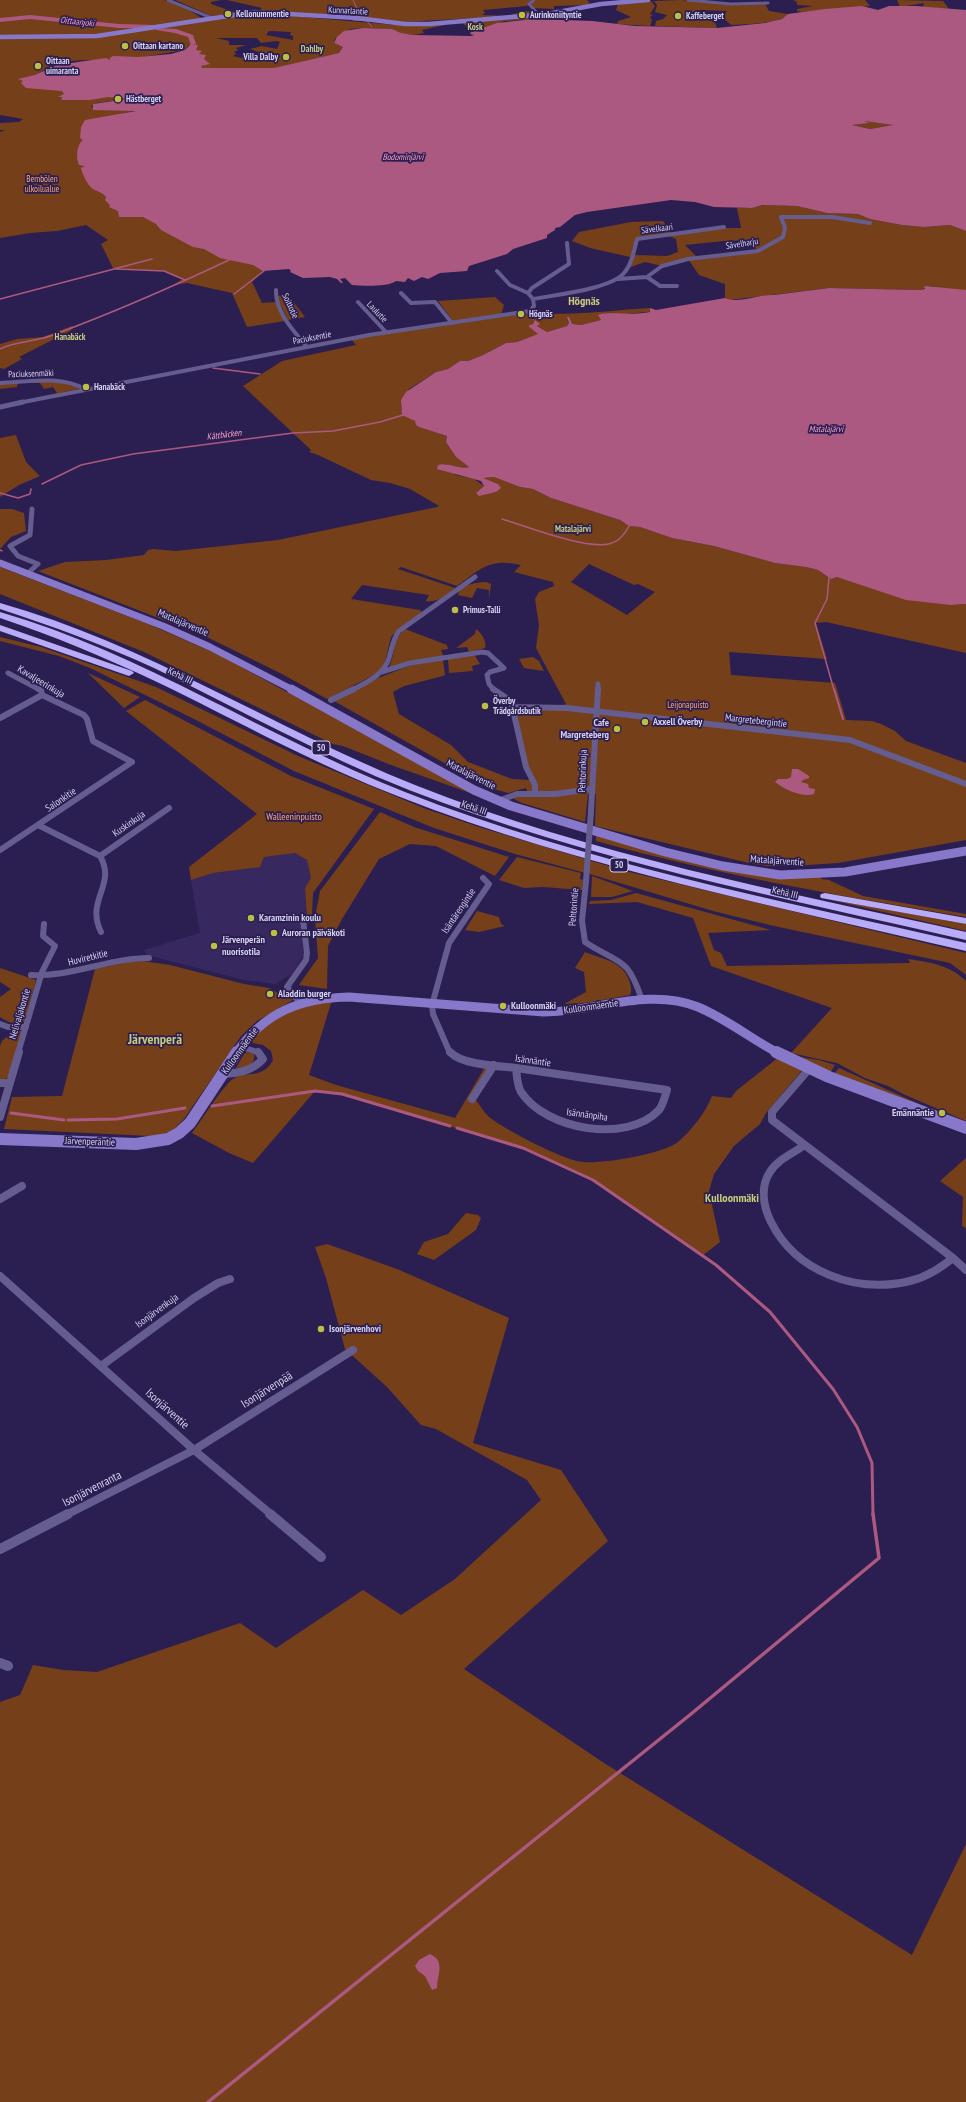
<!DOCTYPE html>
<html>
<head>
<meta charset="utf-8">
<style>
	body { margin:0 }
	canvas { display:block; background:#2b1e50 }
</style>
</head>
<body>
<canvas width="966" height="2102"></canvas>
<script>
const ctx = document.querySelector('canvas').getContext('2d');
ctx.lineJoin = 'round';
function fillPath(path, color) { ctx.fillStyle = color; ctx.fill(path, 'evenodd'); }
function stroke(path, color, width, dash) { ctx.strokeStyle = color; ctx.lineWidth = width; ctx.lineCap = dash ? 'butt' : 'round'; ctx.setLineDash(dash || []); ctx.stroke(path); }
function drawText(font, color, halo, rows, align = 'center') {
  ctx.font = font + ' "PT Sans Narrow",sans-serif'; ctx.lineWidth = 3.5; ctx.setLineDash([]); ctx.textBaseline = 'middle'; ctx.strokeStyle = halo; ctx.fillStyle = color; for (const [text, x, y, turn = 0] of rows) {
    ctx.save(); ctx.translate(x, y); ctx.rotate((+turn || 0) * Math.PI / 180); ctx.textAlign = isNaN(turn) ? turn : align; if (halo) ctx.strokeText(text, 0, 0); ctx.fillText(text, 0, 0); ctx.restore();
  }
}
const built = new Path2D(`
	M295 853 307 860 311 878 305 888 307 917 300 919 304 955 292 974 275 984 244 980 147 955 144 950 200 933 191 880 213 873 260 867 264 857Z`);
const green = new Path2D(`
	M0 0H164L186 8 203 19 256 13 395 25H445L422 30 424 33 414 35 402 34 392 29 363 28 350 29 335 39 334 43 343 47 339 53 276 68H202L195 62V44L188 46 185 50 142 57 111 58 109 61C89 59 54 59 38 75 35 78 32 83 29 87L58 90 103 97 120 96 128 99 96 103 91 107 138 110 120 114 262 267 263 271 252 282 262 303 277 302 285 321 247 327 232 293 187 283 173 285 183 279 164 271 113 268 101 244 108 240 86 225 57 231 30 233 0 238V132L5 130H0V123L19 122 23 119 0 115ZM269 31 291 32 290 35 293 36V40L266 35ZM216 38H257L261 43 276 41 280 42 277 49 262 46 250 49 261 53 241 58 233 56 236 54 234 52 238 50 236 48 246 45H229V41Z
	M175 0H221L211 2V4L237 13 212 16Z
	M227 0H531L527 6 483 10 485 13 482 15 507 16 524 11 534 12 533 14 515 16 403 22 259 11 262 8Z
	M536 0H587L590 3 586 5 554 6V9L533 8 531 4Z
	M681 0 712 3 765 4 769 11 788 14C782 24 745 24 731 25L722 17 727 11 699 10 698 14C706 17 716 19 717 28L655 26 656 21 663 19 667 15 655 12 657 5 654 1Z
	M793 0H865L870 6 802 12 797 11V9L813 6 797 5V2Z
	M897 0 943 1 949 9 923 7 924 3 900 7Z
	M651 1 655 6 650 14 653 15 650 17 652 20 650 26 617 24 618 21 631 17 616 10 618 4Z
	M543 16 549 19 505 21 471 32 462 22Z
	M864 121 894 125 870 129 852 125 870 123Z
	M764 205 797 206 827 213 858 214 870 219 902 225 924 227 950 225 966 231V290H951L931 286 920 290 829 288 729 300 725 298V284L699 275 688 259 662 266 645 262 628 268 630 257 590 248 572 241 579 232 631 222 663 221 672 235 712 228H741L737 208H752ZM669 236 676 239 678 252 667 256 634 255 639 240ZM750 240 757 250 697 257 685 245 724 241Z
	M288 295 305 317 288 320 276 296Z
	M495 297 504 305 501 315 453 321 438 301Z
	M650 308 651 311 648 312 599 316 601 320 581 325 571 324 566 318 569 323 567 326 547 332 537 326 539 324 528 326 539 334 517 342 506 343 483 355 468 361H460L448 369 436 372 409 389 401 407 403 413 415 421 419 427 447 436 446 442 456 457 469 467 465 468 443 464 456 475 474 479 484 486 476 493 481 495 496 492 498 484 482 478 494 477 520 487 533 489 551 498 620 520 629 526 640 527 672 538 714 546 775 563 806 567 818 570 831 579 837 577 951 605 966 604V653L826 622 816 623 827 659 729 652 731 675 835 683 846 720 872 721 881 724 895 731 906 741 966 763V840L838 863 792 866H767L749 863 595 826 596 794H588L585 822 522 803 514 799 515 797 528 794 526 788 508 793 487 787 334 701 378 678 412 665 443 659 445 675 443 676 404 686 393 692 399 714 451 745 468 762 512 779 530 780 509 705 562 706 566 704 536 648 539 625 535 599 539 592 554 586 553 582 514 572 521 565C489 558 482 568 457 586L401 567 398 569 455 588C447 595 438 603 426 601L429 595 362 585 351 599 420 610 422 612 398 630 391 637 384 666 376 674 327 699 282 674 207 637 38 571 65 562 106 560 144 555 148 550 153 549 176 551 278 540 437 507 439 506 410 489 390 483 371 480 318 455 309 452 311 450 243 386 282 361 356 345 351 339 533 312C571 317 611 310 650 308ZM589 564 634 585 638 584 655 592 627 615 571 582Z
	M72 326 74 327 70 331 19 357 22 359 4 369 0 368V344L17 339 43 337Z
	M57 381 82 388 0 406 57 393 53 387 44 389 40 383H18L17 387 0 389V384L8 383Z
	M16 435 26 462 40 476 19 485 0 497V438Z
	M0 509H12L24 513 26 531 11 537 0 549Z
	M0 567 148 624 219 655 476 795 391 765 343 746 333 744 144 652 0 594Z
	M486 582 491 584 489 599V590L477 588 472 598 458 595C460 585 477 582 486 582Z
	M405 629 447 645 448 649 441 650 444 657 388 669C397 652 390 643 405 629Z
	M476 629C482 633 487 642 485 648L469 652 467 647 456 648 475 634Z
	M0 637 41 647 156 687 298 756 426 809 482 828 625 871 966 953V975L950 963 774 926 713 911 593 875 515 854 434 828 294 771 190 717 90 668 59 656 0 641Z
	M474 654 480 664 472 666 473 671 449 673 448 659Z
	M533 657 539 661 544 671 524 668 519 659Z
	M88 673 140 697 124 708Z
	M145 700 291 776 374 809 313 893 312 915 307 917 305 888 311 878 307 860 295 853 264 857 260 867 213 873 191 880 189 867 257 814 126 711Z
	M380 812 414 827 509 857 495 876 436 846 410 844 379 859 342 919 328 946 327 989 299 985 318 958 315 917 320 891Z
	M596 835 713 867 822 877 821 879 829 880 863 896 966 914V917C841 896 718 875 596 841Z
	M517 857 581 873 580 879 583 880 582 890 543 887 524 888 499 880Z
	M592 876 633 891 612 897H591Z
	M636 893 771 930 708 933 714 950 721 953 727 966 910 963 908 959C929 962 950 965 966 981V1121L903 1094 888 1086 865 1078 837 1063 791 1053 832 1008 711 966 693 918 637 902 589 904 590 901 611 900Z
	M827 899 966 924V931Z
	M477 911 499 917 501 924 505 926 479 932 465 930Z
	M585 952C604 960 624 961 630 983 631 988 632 991 630 995L585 1003 564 1004 586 992 584 972 575 968Z
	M143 961 170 965 244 984 269 988 283 996H290L293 1000 257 1021 241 1036 184 1119 173 1130 161 1135 150 1136 4 1129 12 1097 62 1096 95 969 128 962Z
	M0 968 36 980 25 1021C15 1025 9 1023 0 1017V997L11 989 0 982Z
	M338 1000 331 1003 309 1075 336 1085 455 1118 485 1067 494 1065 475 1099C479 1104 483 1111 488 1116 503 1129 565 1161 583 1162 603 1164 663 1154 678 1142 691 1131 706 1112 712 1096L731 1098 736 1091 779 1057 803 1069 766 1113 760 1124 734 1146 714 1174 709 1191 720 1242 702 1256 593 1180 523 1148 342 1094 315 1091 253 1163 229 1153 192 1133C200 1123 224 1084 233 1079 247 1070 262 1080 273 1060L271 1051 263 1045 253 1043 251 1040C281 1009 299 1008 338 1000Z
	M15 1029 22 1031 9 1077 0 1081V1046L2 1041Z
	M247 1052 254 1054C256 1065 245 1068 236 1068L244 1054Z
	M792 1056 819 1060 835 1065 830 1073Z
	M839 1068 928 1108 833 1075Z
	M966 1158V1228L962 1226 963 1197 940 1181Z
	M466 1213 478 1215 481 1218 476 1230 434 1260 417 1254 424 1242 448 1234Z
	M327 1244 397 1269 509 1318 473 1443 561 1470 608 1541 464 1669 604 1763 912 1955 966 1844V2102H0V1702L20 1695 33 1665 63 1670 97 1672 240 1623 276 1648 363 1590 401 1615 455 1579 541 1500 527 1480 436 1429 421 1425 387 1387 345 1349 326 1278 315 1247Z`);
const water = new Path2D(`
	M889 6H916L966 10V231L950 225 924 227 902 225 870 219 858 214 827 213 797 206 763 205 752 208 714 207 695 202 671 200 587 212 575 215 560 227 555 228V230L547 235V238L513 249 507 254 469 266 467 271 440 273 428 279 422 277 414 281 408 278 405 282 396 281C389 287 362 286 352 285L345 278 340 279 343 283H341L337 279 330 277 303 278 290 272 291 271 289 269 263 271 253 265 220 258 204 249 193 247 161 230 156 224 143 217H119L118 211 109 207 110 205 105 200 106 197C102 192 98 192 93 189 87 185 83 175 81 168L85 166 79 165C76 159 76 145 83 140L80 138 81 127 85 120 136 111 93 110V104L127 99 108 97 90 100H63L61 99 63 97H58L64 94 62 91 26 88 21 83 23 81 18 79 35 75 57 65 106 58 110 60V58L113 56 138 57 171 54 185 50 191 44 198 45 196 50 202 51 199 54 206 55 204 59 210 64 201 66 202 68H274L339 53 343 47 334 43 337 37 344 31 363 28 392 29 401 33 413 35 471 36 474 35 470 34 471 32 497 23 534 19 592 21 635 26 717 28 765 23 782 19 788 14 825 9 862 6 878 10ZM864 121 893 125 870 129 852 125 870 123Z
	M926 286 966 290V604L951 605 906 600 837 577 831 579 818 570 806 567 775 563 714 546 672 538 640 527 629 526 620 520 551 498 533 489 520 487 494 477 483 478 498 484 501 488 496 492 479 496 476 493 484 486 481 481 437 469 438 465C448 462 460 470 469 467L456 457 446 442 447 436 419 427 416 425 415 421 402 415 401 400 406 392 436 372 448 369 460 361H468L483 355 506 343 517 342 538 334 528 326 533 324 535 320 540 324 537 326 547 332 567 326 569 323 567 317H569L572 324 581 325 601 320 598 315C609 311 634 316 650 312V308L656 310 725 298C738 304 759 294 774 295L829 288 920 290 925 289 924 287Z
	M792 769H798L809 776V778L803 780 801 782 808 784 809 788 815 789 814 794C802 798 784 789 775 782L778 779H787L791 777Z
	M430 1954C446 1961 437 1975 437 1988L432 1990 425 1976 418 1971 415 1966 419 1960Z`);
const streamFar4 = new Path2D(`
	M353 0 359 13 355 17
	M353 20 367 21 372 27`);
const streamFar3 = new Path2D(`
	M116 269 164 271 185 280
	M234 294 264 271
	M0 299 152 259
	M0 349C17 341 35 342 53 335 112 313 172 287 229 260
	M213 368 260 374
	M42 484 81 465 133 454 293 433 333 431 380 422 403 415
	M0 493 18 498 30 494 31 489
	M502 519C528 527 584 549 609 544 618 542 625 534 629 526
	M0 550 2 551
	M829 578 827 599 815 623 834 690`);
const streamFar2 = new Path2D(`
	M834 689 843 719`);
const streamFar1 = new Path2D(`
	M212 1106 315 1091 342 1094 450 1126
	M11 1113 64 1120
	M68 1120 117 1119 185 1108
	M457 1128 523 1148 593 1180 716 1265 770 1312 833 1389 857 1427 872 1463 873 1515`);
const stream = new Path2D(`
	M208 2102 691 1714 879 1558 873 1514`);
const river = new Path2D(`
	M30 15 119 24 154 25 156 28 176 29 193 35 196 44 191 45 188 37 175 33 156 30V28H119L30 19 0 22V18Z`);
const streetFar5 = new Path2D(`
	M168 0 212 18
	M534 0 529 4 539 15
	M688 0 731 4 768 3`);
const streetFar4 = new Path2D(`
	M497 271 510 285 528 293
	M647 277 660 286H677
	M618 279 647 277 662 266 688 259 758 251 783 237 785 228 781 217H832L870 223
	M276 290C275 312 294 331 307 347
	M401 293 411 303 435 302 452 323
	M533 299C554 295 611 289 624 273 632 264 634 251 637 239L724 227
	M358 302 386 332
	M0 383C28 382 59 375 85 389
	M18 403 369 335 530 311 534 306 533 299 528 293 532 288 569 264 567 243`);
const streetFar3 = new Path2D(`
	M0 407 23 402
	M27 574 38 564 18 556 10 546 30 535 32 509
	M382 672 410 663 482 652 488 653 504 668 490 672 487 675 489 684 494 690
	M8 673 40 690
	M352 690C367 682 384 675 389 658 392 648 393 639 399 631L475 577
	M598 690V684`);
const streetFar2 = new Path2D(`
	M493 689 511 701 526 767 535 785V793
	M331 700 354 689
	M513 707 567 708 850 740 966 784
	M0 718 42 695
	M498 801 517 794H555L591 789
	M591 811 598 689
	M38 825 100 856C117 885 85 900 101 932
	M0 850 132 762 93 741 87 719 84 715 42 695 41 690 38 689
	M100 856 169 808
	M586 881 582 921 585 942C620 965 627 955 642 1000
	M31 975C72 977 109 958 149 958
	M300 1003 287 987 306 960 307 953 303 920
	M0 1024 8 1027H26
	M242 1047 260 1053
	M18 1053 42 972 55 946 43 936 44 924
	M450 1053 433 1014 432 1005 449 943 489 884 483 878`);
const streetFar1 = new Path2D(`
	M450 1052C462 1065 498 1066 516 1068
	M516 1068 667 1090C665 1096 663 1105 659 1110 627 1144 546 1130 521 1092 517 1085 517 1076 516 1068Z
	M809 1069 772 1112V1120L953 1258 966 1270
	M223 1074C239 1073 252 1071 263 1059L258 1052
	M0 1083H10
	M472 1099 494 1065
	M0 1117 19 1052
	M803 1146C792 1154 777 1160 770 1172 760 1187 763 1206 771 1222 796 1272 856 1294 910 1281 927 1277 940 1268 953 1258
	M0 1199 22 1186
	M0 1276 194 1450 272 1515
	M101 1366 194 1298 218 1283 230 1279
	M66 1515 194 1450 353 1350`);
const street = new Path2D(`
	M270 1514 321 1557
	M0 1549 68 1514
	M0 1663 8 1666`);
const secondaryFar3 = new Path2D(`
	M0 37 97 36 254 12 357 18 405 24H429L547 14 601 4 648 0`);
const secondaryFar2 = new Path2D(`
	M0 563 163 626 210 647 293 690`);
const secondaryFar1 = new Path2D(`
	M291 689 474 790 511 806 665 852 723 866 780 875 845 872 966 851
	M236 1053C265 1012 300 998 349 997L544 1012C595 1012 648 987 698 1007 727 1019 751 1039 778 1053`);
const secondary = new Path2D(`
	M776 1052 829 1077 966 1128
	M0 1139 136 1144 168 1139 179 1133 190 1123 237 1052`);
const highway = new Path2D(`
	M0 603C146 644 275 729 415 785 591 855 781 891 966 932V940C779 897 589 860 409 790 321 755 239 709 154 668 104 645 52 626 0 609Z
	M0 612C142 653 268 738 405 792 585 863 778 900 966 943V951C776 906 582 868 400 797 316 765 238 721 157 682 106 658 54 636 0 618Z
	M0 625 132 671 134 673 129 676 126 675 0 631Z
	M825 893 966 918V924L821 898 820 896 821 894Z`);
const streetBridge = new Path2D(`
	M586 881 591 811`);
const markers = [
	[228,14,4,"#bbc045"],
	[522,15,4,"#bbc045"],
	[678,16,4,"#bbc045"],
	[125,46,4,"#bbc045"],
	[286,57,4,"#bbc045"],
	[38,66,4,"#bbc045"],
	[118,99,4,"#bbc045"],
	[521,314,4,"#bbc045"],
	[86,387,4,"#bbc045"],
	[455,610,4,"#bbc045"],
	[485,706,4,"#bbc045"],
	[645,722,4,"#bbc045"],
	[617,729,4,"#bbc045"],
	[251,918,4,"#bbc045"],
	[274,933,4,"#bbc045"],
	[214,946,4,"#bbc045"],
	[270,994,4,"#bbc045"],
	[503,1006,4,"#bbc045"],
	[942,1113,4,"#bbc045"],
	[321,1329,4,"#bbc045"]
];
const farStreetnames = [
	["Kunnarlantie",348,11,3],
	["Sävelkaari",657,229,-7],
	["Sävelharju",742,244,-9],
	["Soittotie",290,306,65],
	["Laulutie",377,312,46],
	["Paciuksentie",312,338,-11],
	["Paciuksenmäki",31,374,-2]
];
const farPoinames = [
	["Kellonummentie",236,14],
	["Aurinkoniityntie",530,15],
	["Kaffeberget",686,16],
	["Oittaan kartano",133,46],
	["Villa Dalby",278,57,"right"],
	["Oittaan",46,61],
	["uimaranta",46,71],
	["Hästberget",126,99],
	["Högnäs",529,314],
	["Hanabäck",94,387],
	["Primus-Talli",463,610],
	["Överby",493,701],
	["Trädgårdsbutik",493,711]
];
const farWaternames = [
	["Oittaanjoki",77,22,6],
	["Bodominjärvi",403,157],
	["Matalajärvi",826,429],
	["Kättbäcken",224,435,-7]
];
const farNeighbourhoodnames = [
	["Kosk",475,27],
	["Dahlby",312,49],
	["Hanabäck",70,337],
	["Matalajärvi",573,529]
];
const farParknames = [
	["Bembölen",42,179],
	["ulkoilualue",42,189],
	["Leijonapuisto",688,705]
];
const shields = [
	[321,748,18],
	[619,865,18]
];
const shieldNames = [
	["50",321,748],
	["50",619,865]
];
const streetNames = [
	["Matalajärventie",183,623,23],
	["Kehä III",180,676,26],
	["Kavaljeerinkuja",41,682,31],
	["Margretebergintie",756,721,6],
	["Pehtorinkuja",583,771,-88],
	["Matalajärventie",471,775,27],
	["Salonkitie",61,800,-34],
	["Kehä III",474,808,19],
	["Kuskinkuja",129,824,-35],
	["Matalajärventie",777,861,4],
	["Kehä III",785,893,13],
	["Pehtorintie",574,907,-86],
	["Isäntärengintie",459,911,-56],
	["Huviretkitie",88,958,-14],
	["Kulloonmäentie",591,1007,-8],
	["Nelivaljakontie",20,1014,-73],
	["Kulloonmäentie",240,1051,-54],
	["Isännäntie",533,1061,8],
	["Isännänpiha",587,1115,8],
	["Järvenperäntie",90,1142,2],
	["Isonjärvenkuja",157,1311,-36]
];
const poiNames = [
	["Axxell Överby",653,722],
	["Cafe",609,723,"right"],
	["Margreteberg",609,735,"right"],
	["Karamzinin koulu",259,918],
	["Auroran päiväkoti",282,933],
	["Järvenperän",222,940],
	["nuorisotila",222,952],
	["Aladdin burger",278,994],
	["Kulloonmäki",511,1006],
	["Emännäntie",934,1113,"right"],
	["Isonjärvenhovi",329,1329]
];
const parkNames = [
	["Walleeninpuisto",294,817]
];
const farDistrictnames = [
	["Högnäs",584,302]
];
const quarterNames = [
	["Kulloonmäki",732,1199]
];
const nearStreetnames = [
	["Isonjärvenpää",267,1390,-32],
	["Isonjärventie",167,1409,42],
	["Isonjärvenranta",92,1489,-27]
];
const districtNames = [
	["Järvenperä",155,1040]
];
fillPath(built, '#372960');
fillPath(green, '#753f1a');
fillPath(water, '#ac5981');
stroke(streamFar4, '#ac5981', 1);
stroke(streamFar3, '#ac5981', 1.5);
stroke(streamFar2, '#ac5981', 2);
stroke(streamFar1, '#ac5981', 3);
stroke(stream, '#ac5981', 3.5);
fillPath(river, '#ac5981');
stroke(streetFar5, '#655c8f', 3);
stroke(streetFar4, '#655c8f', 4);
stroke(streetFar3, '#655c8f', 5);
stroke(streetFar2, '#655c8f', 6);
stroke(streetFar1, '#655c8f', 8);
stroke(street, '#655c8f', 10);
stroke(secondaryFar3, '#8878c9', 4.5);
stroke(secondaryFar2, '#8878c9', 7);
stroke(secondaryFar1, '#8878c9', 9);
stroke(secondary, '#8878c9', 12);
fillPath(highway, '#b8abf7');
stroke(streetBridge, '#655c8f', 6);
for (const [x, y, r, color] of markers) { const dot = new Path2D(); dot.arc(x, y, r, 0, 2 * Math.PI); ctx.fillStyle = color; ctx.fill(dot); stroke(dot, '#2b1e50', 1.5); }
drawText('9px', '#d5d1f1', '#2b1e50', farStreetnames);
drawText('bold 9px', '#d5d1f1', '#2b1e50', farPoinames, 'left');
drawText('italic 9px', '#fca1cb', '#2b1e50', farWaternames);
drawText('bold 9px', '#c6cb7e', '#2b1e50', farNeighbourhoodnames);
drawText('9px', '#fca977', '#2b1e50', farParknames);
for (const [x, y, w] of shields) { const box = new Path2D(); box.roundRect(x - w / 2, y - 7, w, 14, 3); ctx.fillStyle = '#2b1e50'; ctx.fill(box); stroke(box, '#d5d1f1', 1); }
drawText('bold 9px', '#d5d1f1', null, shieldNames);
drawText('10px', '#d5d1f1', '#2b1e50', streetNames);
drawText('bold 10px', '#d5d1f1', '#2b1e50', poiNames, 'left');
drawText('10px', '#fca977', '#2b1e50', parkNames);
drawText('bold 12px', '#c6cb7e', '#2b1e50', farDistrictnames);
drawText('bold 12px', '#c6cb7e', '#2b1e50', quarterNames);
drawText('12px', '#d5d1f1', '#2b1e50', nearStreetnames);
drawText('bold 14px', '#c6cb7e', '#2b1e50', districtNames);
</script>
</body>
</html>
